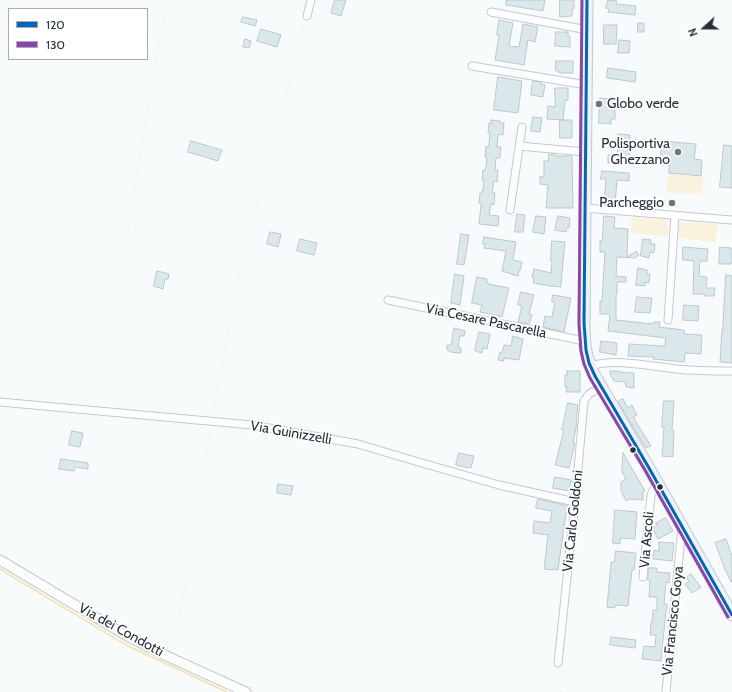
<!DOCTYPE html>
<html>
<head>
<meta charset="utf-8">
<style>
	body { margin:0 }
	#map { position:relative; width:732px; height:692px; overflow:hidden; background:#f8fbfc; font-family:Cabin,sans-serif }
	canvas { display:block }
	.legend { position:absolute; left:8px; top:8px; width:140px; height:52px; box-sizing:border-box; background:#fff; border:1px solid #a7acae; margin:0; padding:5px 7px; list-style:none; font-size:12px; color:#243034 }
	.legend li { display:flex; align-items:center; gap:8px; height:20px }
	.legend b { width:20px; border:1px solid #a7acae }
	.north { position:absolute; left:684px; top:8px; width:40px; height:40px; -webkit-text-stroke:3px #fff; paint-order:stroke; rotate:249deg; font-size:11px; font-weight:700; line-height:16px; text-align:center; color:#243034 }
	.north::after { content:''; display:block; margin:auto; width:14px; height:18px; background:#243034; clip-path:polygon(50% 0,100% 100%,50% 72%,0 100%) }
</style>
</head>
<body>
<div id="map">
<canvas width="732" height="692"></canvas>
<ul class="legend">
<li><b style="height:5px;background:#0065bd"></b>120</li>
<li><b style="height:5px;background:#8e44ad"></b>130</li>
</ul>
<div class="north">N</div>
</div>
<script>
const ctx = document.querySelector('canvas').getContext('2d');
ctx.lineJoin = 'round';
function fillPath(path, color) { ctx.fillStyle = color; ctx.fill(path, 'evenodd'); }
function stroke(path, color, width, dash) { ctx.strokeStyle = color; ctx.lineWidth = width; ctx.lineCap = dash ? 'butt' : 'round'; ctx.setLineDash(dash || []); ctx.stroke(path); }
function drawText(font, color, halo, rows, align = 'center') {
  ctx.font = font + ' Cabin,sans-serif'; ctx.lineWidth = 3.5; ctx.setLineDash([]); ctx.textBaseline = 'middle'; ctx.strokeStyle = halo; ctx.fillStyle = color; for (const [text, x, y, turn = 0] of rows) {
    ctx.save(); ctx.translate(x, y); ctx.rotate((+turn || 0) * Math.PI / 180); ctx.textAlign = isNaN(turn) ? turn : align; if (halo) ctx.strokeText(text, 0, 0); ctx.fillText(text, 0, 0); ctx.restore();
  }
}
const green = new Path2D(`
	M668 174 703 177 702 195 667 192Z
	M632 217 663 220 667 222 668 227V236L631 233Z
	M681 222H684L717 224 715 242 678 238 679 224Z`);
const stream = new Path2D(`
	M0 569 126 645 227 692`);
const building = new Path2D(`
	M335 0H346L341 16 331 13Z
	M507 0H545L543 11 506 5Z
	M560 0H574V9H572V16L560 17Z
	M608 0 617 1 616 4 636 6 635 15 608 12 609 9 606 8Z
	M243 17 257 20 255 26 241 22Z
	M499 20 513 23 509 46 519 47 523 24 538 27 535 42 528 40 524 65 495 60 499 35H497Z
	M638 23H644V32H638Z
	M604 25H617L616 44H604Z
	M261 29 281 35 277 47 257 41Z
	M556 32H568V36H570V47L555 46Z
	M245 39 251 41 249 48 243 47Z
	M619 40 630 41 629 53H618Z
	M556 61H573V73H559V71H556Z
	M608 68 636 72 635 82 607 78Z
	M498 77 522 81 518 113 494 110Z
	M533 81 541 82V84L545 85 543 97 531 95Z
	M555 88H568V100H565L563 120 547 119 548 106 555 107Z
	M600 98 612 99 611 110H615V119H611V124L599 123Z
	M533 117 542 118 540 132 531 131Z
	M491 120 500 121V123H504L503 135 499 134 498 136 497 147H501L500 158H496L495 170H498L497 182 494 181 492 193H495L494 205 491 204 489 215 499 216 498 226 479 224 481 205V203H479L480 193H482V190L483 191 484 180H482L483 170H485L486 167 487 157H485L486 146 488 147 489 144 490 133H488L489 123H491Z
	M560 120H572V138H560Z
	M618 134 630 135V163H608V155H617Z
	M191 141 222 150 218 161 188 152Z
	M662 141 696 144 694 159 702 160 701 176 669 173V165H660Z
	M724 145 732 146V188L720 187Z
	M549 154H555V156H572L573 208H546L548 185 540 184V176L544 177V161H548Z
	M602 171 629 173V181L617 180 615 204 604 203 606 179H601Z
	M517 214 525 215 523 232H515Z
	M536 216 546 217 544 234 533 232Z
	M558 216 570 218 569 228H567L566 232 555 230Z
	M604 216 615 217 614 228 628 229 627 257 636 251 639 255 635 258 617 257 616 276 626 277V282H617V294H616V320L653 324 654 322H660L659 327 684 330V334L702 335 701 354 685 353 684 362 653 359 654 357 628 356 629 344 665 346 666 338 608 331 610 314H600V301H602L605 252H600V241H602Z
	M270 232 281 234 278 247 267 244Z
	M461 234 469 235 464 265 457 264Z
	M484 237 516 242 513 260 522 262 520 271H519L518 276 502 271 506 251 484 248 485 244H483Z
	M300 239 317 243 314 255 297 251Z
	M643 239 651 240V244H655L654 253 650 252 649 258 641 256Z
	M552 241 565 242 562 273 561 287 550 286 533 283 534 278 532 277 534 269 551 273 552 261H551Z
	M683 247 708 249 707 261H700L699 276 707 277 706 288H715L714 296H705V294H693L694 261 683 260Z
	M720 247 731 248V249H732V263H730V264H719Z
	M638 268 647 270V274H650L649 283 645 282V286L636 285Z
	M157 271 169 274 168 279H165L163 289 154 286Z
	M455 274 464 276 460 305 451 303Z
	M726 275 732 276V363L720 362 722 329H723V324Z
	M477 277 487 279 486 282H488V284L509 288 502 317 480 312 482 305 472 303Z
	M521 292 534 295 529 314 532 315 529 324 518 322 522 306 518 305Z
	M553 295 571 298 564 332 543 327 545 316 552 317 555 302H552Z
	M637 297 652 298 650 313 635 312Z
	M684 305 699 306 698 321 683 320Z
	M454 328 465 331 464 336H460L458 347 461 348V353L450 352V351L447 350V345H451Z
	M479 332 490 334 487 349 483 348 482 353 475 351Z
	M513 336 523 339 519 360 504 358V361L498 360 500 352 502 353 504 345 511 346Z
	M601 341 617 343 616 355 600 352Z
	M567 371H580V392H566L567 387H565V375H567Z
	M610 371H620V372L634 373V388L626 387 625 382 614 381 611 376Z
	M623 399 628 408 632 405 637 415 633 417 651 446 646 448 618 402Z
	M664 401H674L672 430 674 431 673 457 662 456 664 427H662Z
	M568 403 578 405 576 420 577 421V423L573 443H575L569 468 555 465 564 430H562Z
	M72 431 83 433 80 447 69 445Z
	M459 453 474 456 471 468 468 467V468L456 465Z
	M623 453 645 491H643V500L629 499 626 501 621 491V482L626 479 622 472Z
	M61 459 88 463V469L75 467 74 471 59 469Z
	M555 477 571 480 569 491 553 488Z
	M278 484 293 486 291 495 277 493Z
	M538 499 568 506 565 520 558 570 553 569V570L544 569 548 535 533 533 534 521 550 523 552 511 536 508Z
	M615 510 637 512 635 539 620 538V544L613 543Z
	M666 518 673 531 658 539 653 529V528L657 525 656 523Z
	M726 539 732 556V583L726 572 715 543Z
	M659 542 674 543 672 561 653 559 654 550 659 551Z
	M616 551 636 553 634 570H632L628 606 615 605V608L607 607 611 562H614Z
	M649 568H657V572L670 573 669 583 666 582 664 604H667V610H666L661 661 642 659 644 646 655 647 656 635H650L651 622H652L653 610H657V597H649L650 581 648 580Z
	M691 574 701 587 692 593 685 584 689 581 686 578Z
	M611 637 636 640 635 648 610 645Z`);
const path = new Path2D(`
	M167 0 152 84 129 218 128 239 129 244C144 255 175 259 193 263 227 270 260 276 294 282 323 287 352 291 381 298
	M673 193 675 173
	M649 372 647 417 654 426
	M213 414 239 273 268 167 305 22
	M178 628 211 429
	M252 687 263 692
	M561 692 563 669`);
const minor = new Path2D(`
	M491 12 588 30
	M307 16 311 0
	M472 66 587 85
	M519 146 585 152
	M585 208 732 220
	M510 210 522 127
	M388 300 584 341
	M668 320 675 215
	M590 366C616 358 649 366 676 369 695 371 713 371 732 371
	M0 402 252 425 358 444 415 461 499 485 575 502
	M643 577 651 495 657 481
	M558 663 575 502 584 401 589 394 601 387
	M666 692 682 527`);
const tertiary = new Path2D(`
	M0 560 127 636 171 658 246 692`);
const secondary = new Path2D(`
	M587 0 584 323C584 343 585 357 595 376L649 468 732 615`);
const bus1 = new Path2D(`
	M587 0 584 323 586 350 589 363 595 376 649 468 732 615`);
const bus2 = new Path2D(`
	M582 0 579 323 581 351 584 364 590 378 645 470 728 617`);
const markers = [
	[599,104,4,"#6e777a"],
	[678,152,4,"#6e777a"],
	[672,203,4,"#6e777a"],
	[633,450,3.5,"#243034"],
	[660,487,3.5,"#243034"]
];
const poiNames = [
	["Globo verde",607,104,"left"],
	["Polisportiva",670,144],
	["Ghezzano",670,160],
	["Parcheggio",664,203]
];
const streetNames = [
	["Via Cesare Pascarella",486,321,12],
	["Via Guinizzelli",291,433,10],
	["Via Carlo Goldoni",573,521,-84],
	["Via Ascoli",647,540,-85],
	["Via Francisco Goya",673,621,-84],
	["Via dei Condotti",121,630,29]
];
fillPath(green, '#faf2dd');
stroke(stream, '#f7e4b6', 2);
fillPath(building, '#dae8ec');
stroke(building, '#c0c7c9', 1);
stroke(minor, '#c3cacc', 9);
stroke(tertiary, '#c3cacc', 11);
stroke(secondary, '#c3cacc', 13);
stroke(path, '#e4e6e7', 1, [1, 3]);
stroke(minor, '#fefeff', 7);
stroke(tertiary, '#fefeff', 9);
stroke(secondary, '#eef4f5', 11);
stroke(bus1, '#0065bd', 3);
stroke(bus2, '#8e44ad', 3);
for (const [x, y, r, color] of markers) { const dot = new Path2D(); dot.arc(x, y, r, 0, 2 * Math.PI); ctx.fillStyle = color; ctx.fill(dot); stroke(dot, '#fff', 1.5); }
drawText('14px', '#243034', '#fff', poiNames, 'right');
drawText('14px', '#243034', '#fff', streetNames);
</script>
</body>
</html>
